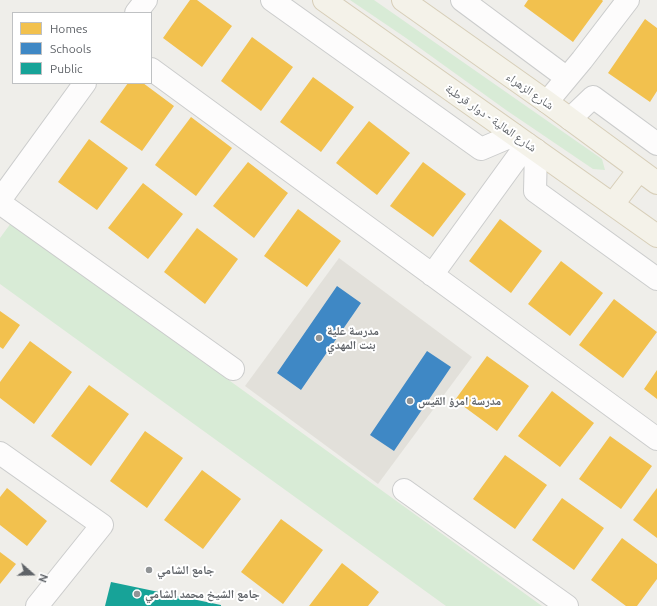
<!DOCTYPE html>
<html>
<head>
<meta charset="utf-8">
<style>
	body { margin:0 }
	#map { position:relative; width:657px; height:606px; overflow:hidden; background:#efeeea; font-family:Ubuntu,sans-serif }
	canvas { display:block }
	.legend { position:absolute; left:12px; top:12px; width:140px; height:72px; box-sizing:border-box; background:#fff; border:1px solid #bfc1c3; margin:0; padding:5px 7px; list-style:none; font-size:12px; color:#5f6368 }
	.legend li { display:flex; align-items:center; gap:8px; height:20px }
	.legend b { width:20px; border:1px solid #bfc1c3 }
	.north { position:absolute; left:12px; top:554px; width:40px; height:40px; -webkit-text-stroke:3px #fff; paint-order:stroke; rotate:110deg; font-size:11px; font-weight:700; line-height:16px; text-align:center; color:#5f6368 }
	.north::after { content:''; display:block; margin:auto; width:14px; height:18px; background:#5f6368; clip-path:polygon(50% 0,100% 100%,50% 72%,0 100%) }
</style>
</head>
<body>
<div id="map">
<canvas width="657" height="606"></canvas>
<ul class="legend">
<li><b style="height:11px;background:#f2c14e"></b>Homes</li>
<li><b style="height:11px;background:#3f88c5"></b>Schools</li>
<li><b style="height:11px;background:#17a398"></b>Public</li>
</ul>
<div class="north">N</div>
</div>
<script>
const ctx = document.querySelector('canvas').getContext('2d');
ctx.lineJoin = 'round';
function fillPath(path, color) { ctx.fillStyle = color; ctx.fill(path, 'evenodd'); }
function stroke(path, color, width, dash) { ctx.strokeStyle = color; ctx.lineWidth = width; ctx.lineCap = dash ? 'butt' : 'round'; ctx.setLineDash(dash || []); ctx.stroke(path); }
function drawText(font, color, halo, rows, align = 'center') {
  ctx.font = font + ' Ubuntu,"Noto Naskh Arabic",sans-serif'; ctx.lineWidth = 4; ctx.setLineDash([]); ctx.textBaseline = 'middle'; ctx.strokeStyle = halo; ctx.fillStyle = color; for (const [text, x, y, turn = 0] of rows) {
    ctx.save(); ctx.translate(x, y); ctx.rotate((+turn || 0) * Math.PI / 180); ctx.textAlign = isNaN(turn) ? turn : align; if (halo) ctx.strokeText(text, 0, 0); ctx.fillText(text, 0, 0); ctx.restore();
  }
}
const education = new Path2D(`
	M339 258 472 357 378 484 245 386Z`);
const green = new Path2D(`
	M350 0H374L602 159 605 170 593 169 506 110 406 38Z
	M11 223 542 606H446L0 284V238Z`);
const homes = new Path2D(`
	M190 0H197L232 26 202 67 163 38Z
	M528 0H602L603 1 573 42 524 6Z
	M645 19 657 28V91L650 102 608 73Z
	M252 37 293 67 261 111 221 81Z
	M313 77 354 107 321 152 280 122Z
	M128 83H143L174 106 142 151 100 122Z
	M191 117 232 148 196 196 155 165Z
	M369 121 410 153 377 195 336 163Z
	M89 139 128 168 97 210 58 182Z
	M248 162 288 193 254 238 213 206Z
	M423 162 466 194 433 237 390 206Z
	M143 183 183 214 148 259 108 228Z
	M298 209 341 241 307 287 264 256Z
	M500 219 542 251 511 293 469 261Z
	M197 228 238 259 205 304 164 272Z
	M561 261 603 293 570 336 528 304Z
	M614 299 657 332 623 378 579 345Z
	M0 311 20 325 3 349 0 347Z
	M30 341 72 372 34 424 0 398V382Z
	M487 356 529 386 497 431 455 400Z
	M657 370V399L644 389Z
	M89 385 129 414 91 466 51 436Z
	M552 391 594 423 560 467 518 436Z
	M145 431 183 458 147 508 110 481Z
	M610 436 652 466 621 509 579 479Z
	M505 455 547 485 515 529 473 499Z
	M202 470 241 499 203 549 164 520Z
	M7 488 47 521 27 546 0 525V497Z
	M657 488V538L633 520Z
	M562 498 604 528 574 570 532 540Z
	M281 519 323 550 283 604 241 572Z
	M622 538 657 564V579L637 606H626L591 580Z
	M0 552 16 564 0 584Z
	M342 563 379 592 368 606H309Z`);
const schools = new Path2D(`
	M337 286 361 303 301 390 277 373Z
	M427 351 451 367 394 451 370 435Z`);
const public = new Path2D(`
	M111 582 221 605V606H105Z`);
const minor = new Path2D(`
	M272 0 481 149 514 135
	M462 0 567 78
	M136 13 146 0
	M151 69 657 439
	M547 102 582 60 628 0
	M570 119 593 97 657 144
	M536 150 535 191 657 279
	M0 200 85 83
	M0 203 233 369
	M432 275 527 144
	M0 453 102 525 37 606
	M404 490 567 606`);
const major = new Path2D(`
	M324 0 657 236
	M403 0 547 102 657 183
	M613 204 639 170`);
const markers = [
	[319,338,4,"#919496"],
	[410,401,4,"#919496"],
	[149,570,4,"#919496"],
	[137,594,4,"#919496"]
];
const streetNames = [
	["شارع الزهراء",530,91,35],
	["شارع المالية - دوار قرطبة",491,118,35]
];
const poiNames = [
	["مدرسة علية",327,331],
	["بنت المهدي",327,345],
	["مدرسة امرؤ القيس",418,401],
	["جامع الشامي",157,570],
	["جامع الشيخ محمد الشامي",145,594]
];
fillPath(education, '#e2e0da');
fillPath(green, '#d8ebd6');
fillPath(homes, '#f2c14e');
fillPath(schools, '#3f88c5');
fillPath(public, '#17a398');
stroke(minor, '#cbcccc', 24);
stroke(major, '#d7ceb8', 24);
stroke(minor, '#fdfcfc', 22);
stroke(major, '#f4f2e9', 22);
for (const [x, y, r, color] of markers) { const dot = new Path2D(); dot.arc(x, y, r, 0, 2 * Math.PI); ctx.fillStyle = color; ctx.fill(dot); stroke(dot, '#fff', 1.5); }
drawText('12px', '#5f6368', '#fff', streetNames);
drawText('bold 12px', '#5f6368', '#fff', poiNames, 'left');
</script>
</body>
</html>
